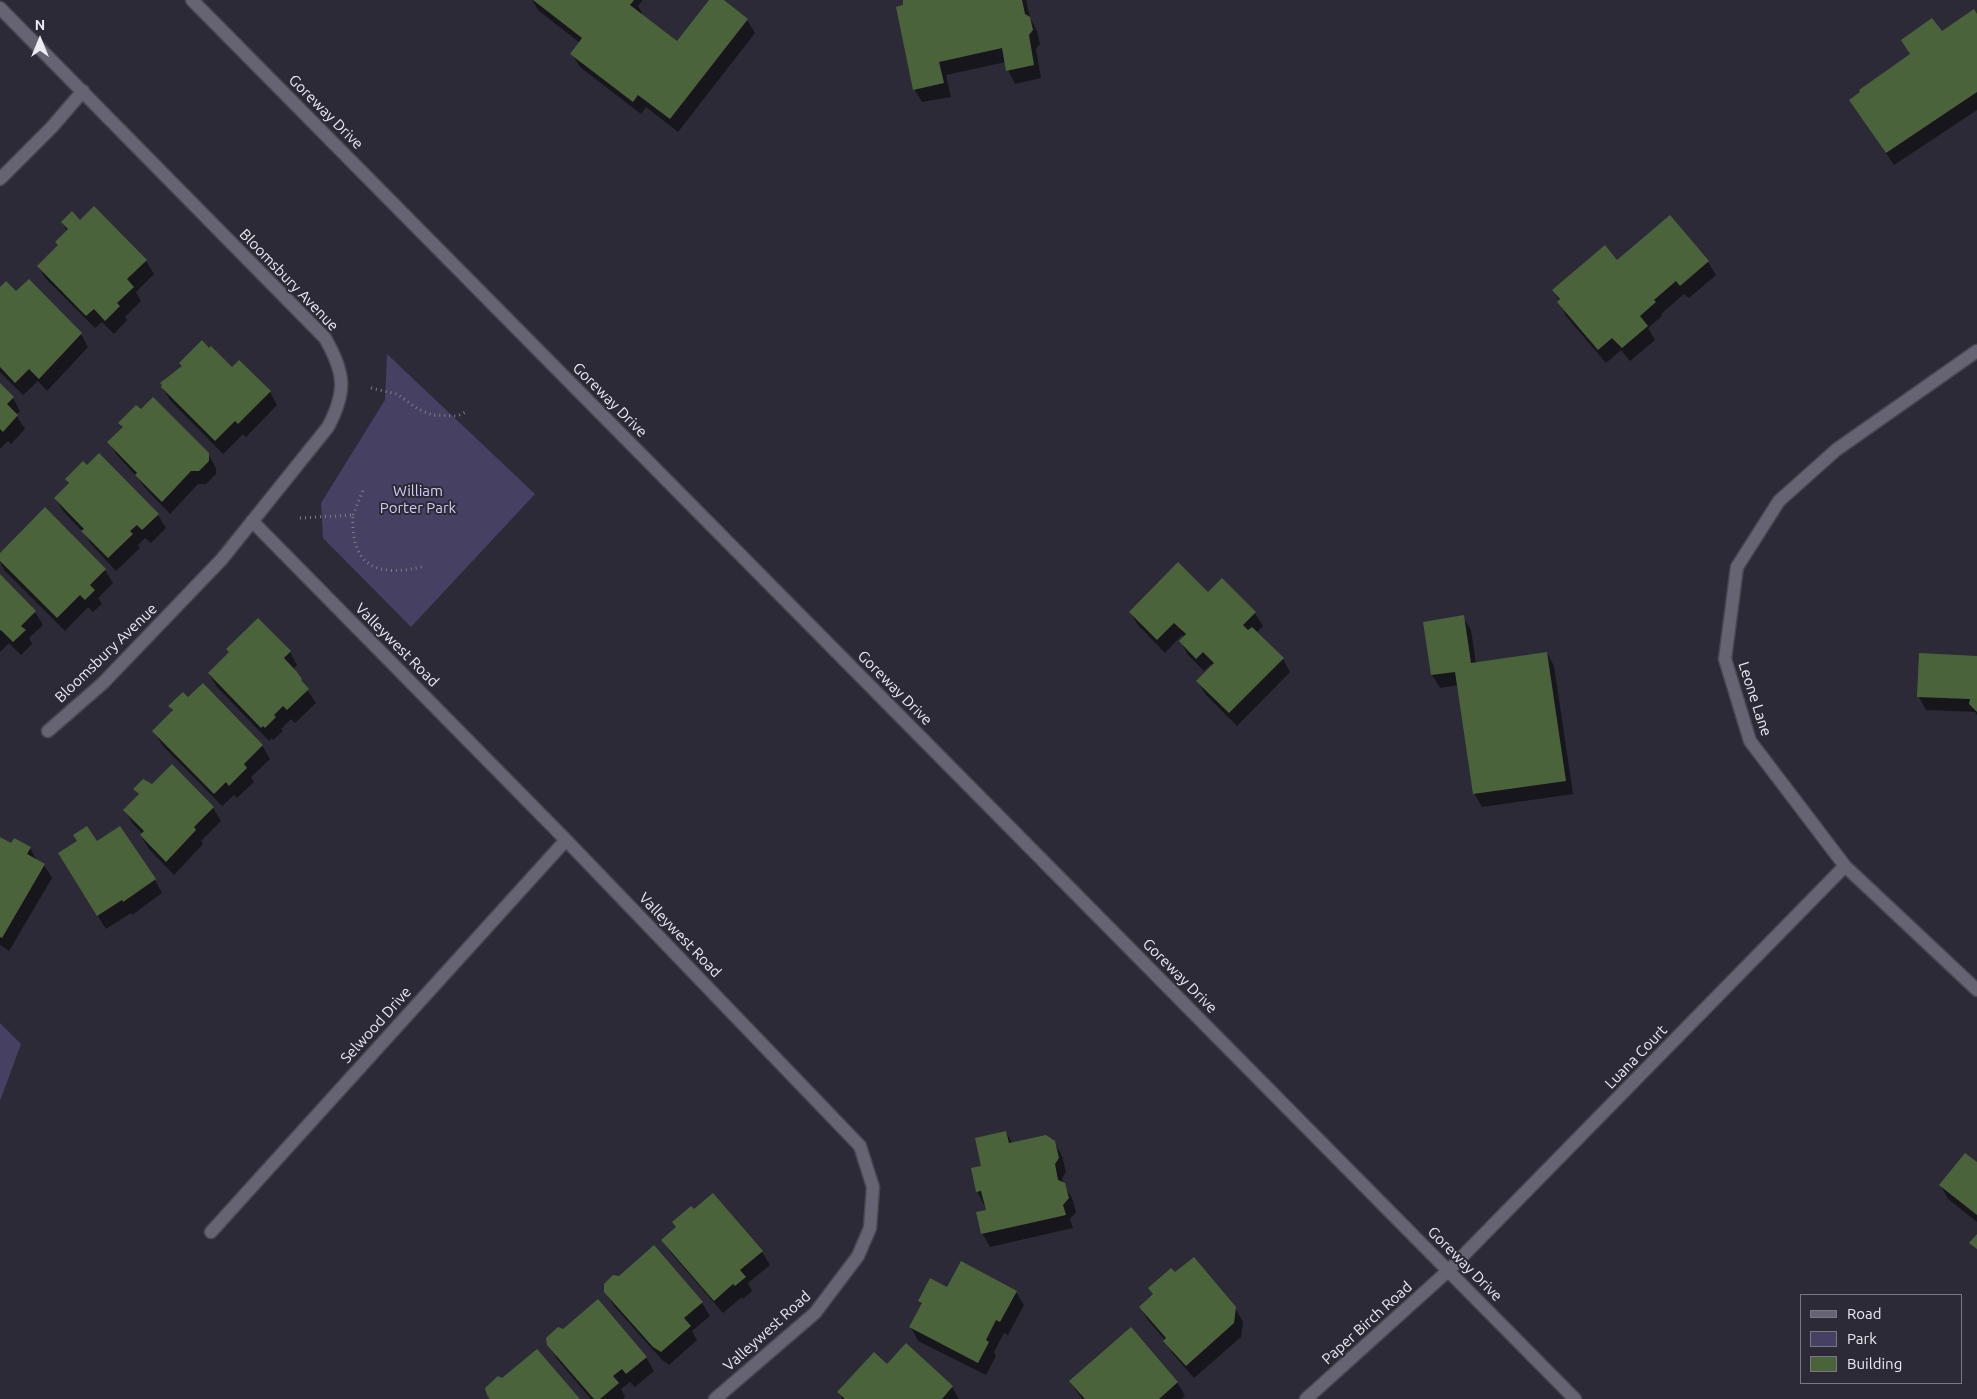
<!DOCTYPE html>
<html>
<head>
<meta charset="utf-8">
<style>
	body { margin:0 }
	#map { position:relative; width:1977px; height:1399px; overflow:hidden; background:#2c2a36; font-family:Ubuntu,sans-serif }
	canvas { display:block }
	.legend { position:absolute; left:1800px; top:1294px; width:162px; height:90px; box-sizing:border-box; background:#2c2a36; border:1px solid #797882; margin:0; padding:6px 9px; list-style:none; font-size:15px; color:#ececf3 }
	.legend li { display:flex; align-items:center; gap:10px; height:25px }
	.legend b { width:25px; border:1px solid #797882 }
	.north { position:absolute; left:15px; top:15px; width:50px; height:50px; -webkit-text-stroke:4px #2c2a36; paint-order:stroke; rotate:0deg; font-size:14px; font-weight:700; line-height:20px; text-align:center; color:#ececf3 }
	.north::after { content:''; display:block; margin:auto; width:18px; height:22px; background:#ececf3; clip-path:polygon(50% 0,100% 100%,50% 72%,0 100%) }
</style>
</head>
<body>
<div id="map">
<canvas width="1977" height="1399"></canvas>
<ul class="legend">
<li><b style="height:6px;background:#666472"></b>Road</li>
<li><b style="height:14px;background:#464062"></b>Park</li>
<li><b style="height:14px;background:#4b633a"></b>Building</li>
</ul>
<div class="north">N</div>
</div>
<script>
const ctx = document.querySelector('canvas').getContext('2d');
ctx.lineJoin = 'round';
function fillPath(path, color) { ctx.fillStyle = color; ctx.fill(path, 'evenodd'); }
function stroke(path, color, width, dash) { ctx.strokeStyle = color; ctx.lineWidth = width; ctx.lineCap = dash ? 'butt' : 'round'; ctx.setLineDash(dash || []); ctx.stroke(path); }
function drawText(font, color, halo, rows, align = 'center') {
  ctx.font = font + ' Ubuntu,sans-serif'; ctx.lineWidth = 4; ctx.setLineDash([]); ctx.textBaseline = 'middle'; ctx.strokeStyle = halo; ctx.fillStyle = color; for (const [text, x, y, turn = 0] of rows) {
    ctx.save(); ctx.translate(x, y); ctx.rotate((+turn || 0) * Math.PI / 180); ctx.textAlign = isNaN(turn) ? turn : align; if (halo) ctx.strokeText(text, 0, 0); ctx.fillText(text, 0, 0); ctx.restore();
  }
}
const green = new Path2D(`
	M387 354 535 494 411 627 323 538 321 503 385 400Z
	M0 1023 21 1044 0 1101Z`);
const shadow = new Path2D(`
	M532 0H643L638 6 642 13 641 15 677 43 710 0H722L747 20 755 33 678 132 646 107 641 114 580 67 572 54 580 43 539 11Z
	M904 0H1026L1030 18 1037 31 1040 44 1036 49 1041 78 1015 84 1008 70 1006 62 946 75 951 97 922 102 914 89Z
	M1977 16V110L1894 165 1851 101 1941 33Z
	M1670 217 1708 262 1716 275 1689 298 1684 294 1661 314 1662 316 1648 328 1655 340 1630 361 1621 350 1606 363 1566 316 1554 290 1617 262Z
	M80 221 146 261 154 274 136 292 141 301 125 317 127 320 114 334 102 322 95 328 46 279 38 266 59 246 67 231 62 222Z
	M0 289 16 293 81 334 88 347 47 391 38 381 23 395 0 372Z
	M183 366 232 369 270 392 277 405 246 437 243 434 223 454 170 400 162 387Z
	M0 385 13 398 20 411 16 415 25 429 11 444 8 441 0 449Z
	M120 423 208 454 216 468V474L206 484H198L170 514 145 488 138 478 117 455 109 442 123 428Z
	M99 455 158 515 166 528 151 543 145 538 138 545 140 548 116 571 91 544 84 533 63 511 55 498 69 484 66 479 87 467Z
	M45 509 105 570 113 583 98 598 102 604 93 612 88 607 65 631 5 571 0 562V555Z
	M0 576 35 612 43 625 29 638 32 644 21 655 9 643 0 652Z
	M1208 594 1255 613 1263 626 1256 633 1283 659 1290 672 1237 726 1206 695 1198 682 1213 666 1211 664 1204 671 1188 655 1181 642 1185 637 1182 635 1165 653 1138 625 1130 612Z
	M1463 617 1471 630 1476 663 1547 653 1554 666 1573 794 1482 807 1474 793 1459 685 1440 688 1432 675Z
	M290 652 297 665 293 669 316 703 295 723 291 719 281 729 283 731 273 740 272 738 269 741 217 687 209 674Z
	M1977 657V715L1975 712 1926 710 1919 697Z
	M188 699 262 745 270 759 251 777 254 782 237 798 234 795 222 806 162 745 154 731 173 712 170 707Z
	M152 786 213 808 221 821 201 841 203 844 174 875 149 849 141 836 143 834 133 824 125 810 139 796 135 789Z
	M0 839 11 845 30 848 37 861 44 865 52 878 9 951 0 945Z
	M96 843 155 880 162 893 132 915 131 913 106 929 67 867Z
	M1006 1132 1012 1143 1054 1142 1062 1156 1066 1172 1062 1178 1063 1184 1072 1198 1076 1212 1070 1219 1073 1228 990 1247 982 1233 987 1211 977 1191 983 1167Z
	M1977 1164V1222L1948 1199 1941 1186Z
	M713 1195 762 1252 770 1265 748 1283 752 1291 743 1299 742 1297 723 1313 671 1253 663 1240Z
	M654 1247 702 1303 710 1316 692 1331 697 1340 669 1365 662 1360 614 1306 606 1292 620 1277Z
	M1175 1273 1235 1308 1243 1322 1241 1337 1194 1378 1173 1354 1165 1340 1148 1320 1140 1307Z
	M1016 1292 1024 1305 1008 1335 1004 1333 994 1352 996 1356 986 1375 918 1341 911 1327 922 1305 920 1301Z
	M549 1345 646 1357 654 1371 635 1387 630 1382 621 1389 625 1397 623 1399H591L557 1359Z
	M906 1345 952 1387 959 1399H843L838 1392 887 1366Z
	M1070 1381 1177 1382 1185 1396 1181 1399H1082Z`);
const building = new Path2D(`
	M533 0H634L630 5 677 41 709 0H724L748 19 670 119 638 95 633 102 570 54 582 38Z
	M903 0H1022L1025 14 1030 17 1033 30 1029 35 1034 65 1006 71 1002 48 939 62 944 83 913 90 896 7 903 5Z
	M1974 9 1977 14V92L1886 153 1849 100 1860 92 1859 90 1910 54 1901 40 1932 18 1942 31Z
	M94 206 147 260 127 279 134 287 117 303 120 306 105 321 94 309 86 316 37 266 58 245 55 242 68 229 61 222 72 211 80 220Z
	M1670 215 1709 261 1680 286 1676 281 1654 300 1656 302 1640 316 1648 326 1622 348 1612 338 1598 350 1557 302 1560 299 1552 290 1605 245 1617 260Z
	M29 279 82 333 39 379 29 369 15 383 0 367V287L6 281 16 291Z
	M202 340 209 348 211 346 232 367 239 360 271 391 238 424 235 421 215 441 161 387 162 385 160 383 182 366 179 363Z
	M0 383 14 397 7 404 18 415 3 432 0 429Z
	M153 397 209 453V461L199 471H191L162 502 135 475 137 473 107 442 123 427 118 423 136 405 141 409Z
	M99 453 159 514 142 530 137 525 130 531 133 534 108 558 81 531 84 529 54 498 69 483 65 479 83 461 87 465Z
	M45 507 106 569 90 585 95 590 85 600 80 595 57 618 0 561V553Z
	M1178 562 1208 592 1222 578 1256 612 1243 625 1248 630 1252 627 1284 658 1229 713 1196 681 1214 663 1203 652 1196 659 1179 641 1186 634 1174 623 1157 640 1129 612Z
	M0 574 36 611 21 626 26 630 13 642 1 630 0 631Z
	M1464 615 1471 663 1547 652 1566 781 1473 794 1455 672 1431 675 1423 622Z
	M258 618 291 651 284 658 297 672 302 679 301 680 309 689 287 710 283 706 274 715 276 717 265 728 263 726 261 728 208 673 229 652 226 649Z
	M1919 653 1977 656V712L1969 704 1970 699 1917 697Z
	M203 683 263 745 244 764 247 768 229 786 226 782 214 794 152 731 173 710 168 706 183 692 188 697Z
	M172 764 214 807 194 827 196 830 166 862 140 835 144 831 123 810 139 794 133 789 143 779 152 784Z
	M87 826 97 841 120 826 156 879 123 902 122 900 97 916 58 853 77 841 73 835Z
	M0 837 11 843 14 838 31 847 27 854 45 864 2 938 0 937Z
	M1006 1131 1009 1143 1046 1135 1055 1141 1059 1158 1055 1164 1058 1180 1065 1183 1069 1198 1063 1205 1066 1215 981 1234 976 1212 986 1210 981 1191 976 1192 971 1168 981 1166 975 1138Z
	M1965 1153 1977 1162V1215L1939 1185Z
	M713 1193 763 1251 740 1270 746 1277 735 1286 733 1284 714 1301 661 1240 676 1227 672 1222 691 1206 694 1209Z
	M1977 1234V1249L1969 1243Z
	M654 1245 703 1302 684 1318 691 1326 661 1352 653 1347 604 1292V1284L613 1275 619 1276Z
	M1194 1257 1236 1307 1234 1323 1186 1366 1163 1341 1166 1338 1139 1307 1153 1294 1148 1288 1171 1268 1175 1272Z
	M961 1261 1017 1291 1000 1322 996 1320 986 1340 989 1342 978 1363 909 1327 922 1303 918 1301 930 1278 947 1287Z
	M598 1299 647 1357 626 1374 622 1369 613 1376 619 1383 600 1399H594L547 1345 546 1338 558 1327 563 1329Z
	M1131 1327 1178 1382 1159 1399H1085L1069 1381Z
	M906 1343 953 1386 942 1399H845L837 1392 874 1352 887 1364Z
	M537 1349 580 1399H490L487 1395 485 1388 498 1376 502 1378Z`);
const path = new Path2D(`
	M371 388 397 394 418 409 432 415 457 416 468 411
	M353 515 364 488
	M300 518 353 515C350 568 379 578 425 566`);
const minor = new Path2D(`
	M192 0 1575 1399
	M0 8 325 338C345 373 347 391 328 427L222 559 103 683 48 731
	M0 179 52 127 83 91
	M1977 351 1836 450 1779 501 1737 567 1725 659 1750 741 1845 866 1977 990
	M252 521 566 840 860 1146 873 1187 870 1228 858 1256 815 1313 715 1399
	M211 1232 566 840
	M1306 1399 1449 1270 1845 866`);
const streetNames = [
	["Goreway Drive",326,112,45],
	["Bloomsbury Avenue",289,280,46],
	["Goreway Drive",610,400,45],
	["Valleywest Road",397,645,45],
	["Bloomsbury Avenue",106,653,-44],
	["Goreway Drive",895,688,45],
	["Leone Lane",1755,699,72],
	["Valleywest Road",680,935,46],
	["Goreway Drive",1180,976,45],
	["Selwood Drive",376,1025,-48],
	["Luana Court",1636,1057,-46],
	["Goreway Drive",1465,1264,45],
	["Paper Birch Road",1367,1323,-42],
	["Valleywest Road",767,1331,-42]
];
const parkNames = [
	["William",418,491],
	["Porter Park",418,508]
];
fillPath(green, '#464062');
fillPath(shadow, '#0007');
fillPath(building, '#4b633a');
stroke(minor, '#484750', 15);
stroke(path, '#7e7d87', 3, [1, 4]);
stroke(minor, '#666472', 12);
drawText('15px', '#ececf3', '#2c2a36', streetNames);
drawText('15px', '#d3ccf7', '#2c2a36', parkNames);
</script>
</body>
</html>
